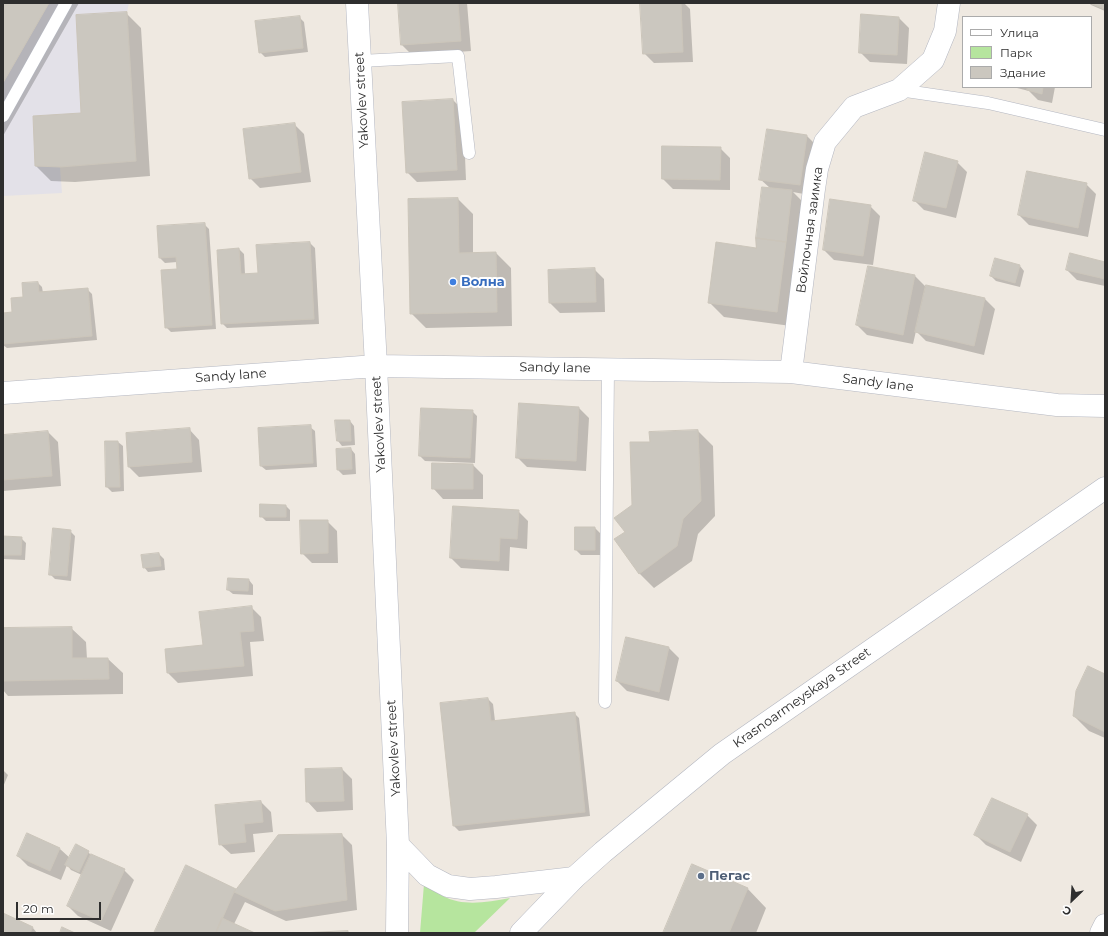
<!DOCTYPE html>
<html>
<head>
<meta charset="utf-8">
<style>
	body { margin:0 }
	#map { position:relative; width:1108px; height:936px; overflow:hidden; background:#efe9e1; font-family:Montserrat,sans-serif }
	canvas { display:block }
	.frame { position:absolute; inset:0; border:4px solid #2e2e2e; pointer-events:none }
	.legend { position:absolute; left:962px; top:16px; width:130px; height:72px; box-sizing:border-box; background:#fff; border:1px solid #ababab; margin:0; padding:5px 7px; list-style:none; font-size:12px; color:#2e2e2e }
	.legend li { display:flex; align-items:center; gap:8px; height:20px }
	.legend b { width:20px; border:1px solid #ababab }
	.north { position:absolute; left:1052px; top:880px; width:40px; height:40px; -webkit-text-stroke:3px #fff; paint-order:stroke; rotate:205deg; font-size:11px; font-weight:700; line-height:16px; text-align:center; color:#2e2e2e }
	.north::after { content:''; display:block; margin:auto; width:14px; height:18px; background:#2e2e2e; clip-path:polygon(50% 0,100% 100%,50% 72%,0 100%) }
	.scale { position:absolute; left:16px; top:902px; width:85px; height:18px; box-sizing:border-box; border:2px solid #2e2e2e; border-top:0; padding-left:5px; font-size:12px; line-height:14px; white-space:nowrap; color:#2e2e2e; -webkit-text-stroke:3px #fff; paint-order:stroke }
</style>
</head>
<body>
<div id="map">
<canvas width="1108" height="936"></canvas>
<div class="frame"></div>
<ul class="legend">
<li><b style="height:5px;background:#fff"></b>Улица</li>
<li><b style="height:11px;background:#b6e59e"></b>Парк</li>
<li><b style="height:11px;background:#cbc7bf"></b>Здание</li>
</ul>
<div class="north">С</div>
<div class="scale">20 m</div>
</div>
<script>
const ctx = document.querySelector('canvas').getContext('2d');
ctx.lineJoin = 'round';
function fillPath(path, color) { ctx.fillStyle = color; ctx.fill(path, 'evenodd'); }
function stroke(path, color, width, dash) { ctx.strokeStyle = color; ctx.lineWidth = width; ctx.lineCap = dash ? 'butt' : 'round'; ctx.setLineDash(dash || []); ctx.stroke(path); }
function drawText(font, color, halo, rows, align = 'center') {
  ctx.font = font + ' Montserrat,sans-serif'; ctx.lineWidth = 4; ctx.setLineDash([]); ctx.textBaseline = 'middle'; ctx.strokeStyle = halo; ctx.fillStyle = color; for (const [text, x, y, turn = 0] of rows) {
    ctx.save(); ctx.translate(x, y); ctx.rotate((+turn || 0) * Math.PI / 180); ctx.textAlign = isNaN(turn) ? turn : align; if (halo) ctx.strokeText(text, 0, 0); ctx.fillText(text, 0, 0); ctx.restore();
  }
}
const industrial = new Path2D(`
	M3 3H129L127 12 136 161 60 167 62 193 3 196Z`);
const green = new Path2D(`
	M424 884C430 888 436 892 443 896 464 907 487 902 510 898L474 933H420Z`);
const shadow = new Path2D(`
	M3 3H79L3 136Z
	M399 3H467L471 51 412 55 402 45Z
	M641 3H684L690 9 693 62 654 63 644 53Z
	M1089 3H1105V11L1091 5Z
	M126 13 141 28 150 176 75 182 51 181 36 166 82 114Z
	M299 17 304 22 308 52 265 57 260 52Z
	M899 18 909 28 907 64 870 62 860 52Z
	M1013 87H1055L1052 103 1038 100 1029 91Z
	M453 100 463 110 466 180 417 182 407 172Z
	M294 124 304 134 311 182 260 188 250 178Z
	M807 136 817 146 809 195 793 192 802 201 791 326 724 317 709 302 756 249 770 188 760 179Z
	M720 148 730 158V190L673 189 663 179Z
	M957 162 967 172 956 218 924 210 914 200Z
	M1086 184 1096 194 1088 237 1029 225 1019 215Z
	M458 199 473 214V254L496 253 511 268 512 326 426 328 411 313Z
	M870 206 880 216 873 265 834 260 824 250Z
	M204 224 209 229 216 329 171 332 166 327 178 270 177 262 165 263 160 258Z
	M310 243 315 248 319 324 227 328 222 323 239 249 244 254 245 274H259Z
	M1105 263V286L1077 280 1067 270Z
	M1020 266 1024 271 1020 287 996 281 991 276Z
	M869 267 915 276 926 287 985 299 995 309 984 355 926 341 916 331 913 344 867 335 857 325Z
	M594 269 604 279 605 312 560 313 550 303Z
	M38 283 42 287 43 293 87 289 92 294 97 340 7 348 3 345V314L13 313Z
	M520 404 579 408 589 418 586 471 527 467 517 457Z
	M472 411 477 416 475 463 425 461 420 456Z
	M350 421 354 426 355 445 342 446 338 441Z
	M310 427 315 431 317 467 266 470 261 466Z
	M189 429 199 440 202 472 139 477 129 467 127 434Z
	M698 431 713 446 715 516 698 534 692 561 654 588 639 573 626 532 651 443Z
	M48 432 58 442 61 486 3 491V436Z
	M106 442H118L123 446 124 491 112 492 107 487Z
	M351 449 355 454 356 474 343 475 338 470Z
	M473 465 483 475V499H443L433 488Z
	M286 506 290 510V521H266L261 516Z
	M518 511 528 521 527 549 510 547 509 571 461 568 451 558Z
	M327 521 337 531 338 563H312L302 553Z
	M595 528 600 533V555H581L576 550Z
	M70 531 75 536 71 581 55 579 50 574Z
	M3 537 21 538 26 543 25 560 3 559Z
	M159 554 164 559 165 570 148 572 144 567Z
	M249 580 253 585V595L233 594 228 590Z
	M251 607 261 617 264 641 250 642 253 676 178 683 168 673 204 646Z
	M71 628 86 642 87 659H108L123 673V694L8 696 3 690V629Z
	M627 638 669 648 679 658 669 701 627 691 617 681Z
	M1105 675V738L1089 731 1074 716Z
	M488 699 493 704 495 721 574 713 579 718 590 816 459 831 454 826Z
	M342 769 352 779 353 810 317 812 307 801Z
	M3 770 8 775 3 787Z
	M261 802 271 812 273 832 253 834 255 852 231 854 220 844Z
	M1027 815 1037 825 1021 862 986 845 976 835Z
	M342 835 352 845 357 910 286 921 245 902 234 924 253 933H155L186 866 237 890Z
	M60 849 70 858 88 852 91 855 124 870 134 880 111 931 78 916 68 906 82 875 71 870 67 865 61 880 28 866 18 856Z
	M747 888 766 908 756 933H664Z
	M3 914 33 928 37 933H3Z`);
const building = new Path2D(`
	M3 3H49L3 83Z
	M398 3H458L461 41 401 45Z
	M640 3H681L683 52 643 54Z
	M1090 3H1105V9Z
	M127 12 136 161 60 167 35 166 33 116 81 113 76 15Z
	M861 14 899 17 897 55 859 53Z
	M300 16 303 48 259 53 255 21Z
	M1028 87H1043L1042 94 1027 90Z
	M453 99 457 170 406 173 402 102Z
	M295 123 301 172 249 179 243 129Z
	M767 129 807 135 800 185 759 180Z
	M662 146 721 147 720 180 662 179Z
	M925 152 958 161 946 208 913 201Z
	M1027 171 1087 183 1078 228 1018 215Z
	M762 187 792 190 786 242 756 238Z
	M458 198 459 253 496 252 497 312 410 314 408 199Z
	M830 199 871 205 863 256 823 250Z
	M205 223 212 325 165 328 161 270 177 269 176 257 159 258 157 226Z
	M756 238 786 242 777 312 708 303 716 242 756 248Z
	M310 242 314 319 221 324 217 250 239 248 241 274 258 273 256 245Z
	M1070 253 1105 262V279L1066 270Z
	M995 258 1020 265 1015 283 990 276Z
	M868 266 915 275 903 335 856 325Z
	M595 268 596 302 549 303 548 270Z
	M38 282 39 292 88 288 92 336 3 344V313L12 312 11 298 23 297 22 283Z
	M926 285 985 298 974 346 915 332Z
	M519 403 579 407 576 461 516 458Z
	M421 408 473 410 470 458 419 456Z
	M335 420H350L351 441H337Z
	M311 425 313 463 260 466 258 428Z
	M190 428 192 462 128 467 126 433Z
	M698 430 701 501 683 519 677 546 639 574 614 539 625 532 614 518 632 505 630 442H650L649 432Z
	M48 431 52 476 3 480V435Z
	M105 441H118L120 487H106Z
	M351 448 352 469 337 470 336 449Z
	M432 463 473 464V489H432Z
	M260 504 286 505V517H260Z
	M453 506 519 510 517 539 500 538 499 561 450 558Z
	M300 520H328V553L301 554Z
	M575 527H595V550H575Z
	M53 528 71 530 67 576 49 575Z
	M3 536 22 537 21 555H3Z
	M159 553 161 566 143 568 141 555Z
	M228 578 249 579 248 591 227 590Z
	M252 606 254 631 240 632 244 666 167 673 165 649 203 645 199 612Z
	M72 627V658H108L109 679 3 681V628Z
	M626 637 669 647 659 692 616 681Z
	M1088 666 1105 674V732L1073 716 1076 691Z
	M488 698 491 721 575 712 585 812 453 826 440 703Z
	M342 768 344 801 306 802 305 769Z
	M992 798 1028 814 1010 852 974 835Z
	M261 801 263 822 244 824 246 842 219 845 215 805Z
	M27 833 60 848 50 871 17 856Z
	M342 834 347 900 275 911 234 892 278 835Z
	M76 844 89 851 79 872 65 865Z
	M91 854 125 869 101 921 67 906Z
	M692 864 748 888 729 933H663Z
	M186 865 236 889 234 892 216 933H154Z
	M3 913 33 927 30 933H3Z
	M222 918 255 933H216Z
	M62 927 75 933H60Z
	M348 931V933H300Z`);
const lane = new Path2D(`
	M360 61 458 56 469 153
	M899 90 988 103 1105 130
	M3 116 66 3
	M605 702 608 369`);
const street = new Path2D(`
	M357 3 376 366 398 845 397 933
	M791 372 814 189 817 169 825 142 854 107 899 90 933 60 945 31 949 3
	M3 393 376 366 791 372 1057 405 1105 406
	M398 845 427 875 448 886 470 889 496 887 574 878
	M1101 933 1105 925`);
const secondary = new Path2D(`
	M521 933 574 878 603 852 722 754 1105 488`);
const markers = [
	[453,282,4,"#3f7fe0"],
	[701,876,4,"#5c6f8a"]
];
const streetNames = [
	["Yakovlev street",362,100,-93],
	["Войлочная заимка",810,230,-82],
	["Sandy lane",555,368,1],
	["Sandy lane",231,376,-4],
	["Sandy lane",878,383,7],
	["Yakovlev street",379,424,-93],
	["Krasnoarmeyskaya Street",802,698,-35],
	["Yakovlev street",394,748,-93]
];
const shopNames = [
	["Волна",461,282]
];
const serviceNames = [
	["Пегас",709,876]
];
fillPath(industrial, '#e3e1e8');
fillPath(green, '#b6e59e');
fillPath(shadow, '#0003');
fillPath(building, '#cbc7bf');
stroke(building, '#cbc5ba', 1);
stroke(lane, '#b4b7c1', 13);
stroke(street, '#b4b7c1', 23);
stroke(secondary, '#b4b7c1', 23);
stroke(lane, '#fff', 12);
stroke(street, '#fff', 22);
stroke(secondary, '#fff', 22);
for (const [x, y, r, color] of markers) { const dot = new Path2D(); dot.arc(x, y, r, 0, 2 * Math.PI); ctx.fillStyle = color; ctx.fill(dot); stroke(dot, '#fff', 1.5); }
drawText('13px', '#2e2e2e', '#fff', streetNames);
drawText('bold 13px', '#366cbe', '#fff', shopNames, 'left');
drawText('bold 13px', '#4e5e75', '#fff', serviceNames, 'left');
</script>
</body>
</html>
